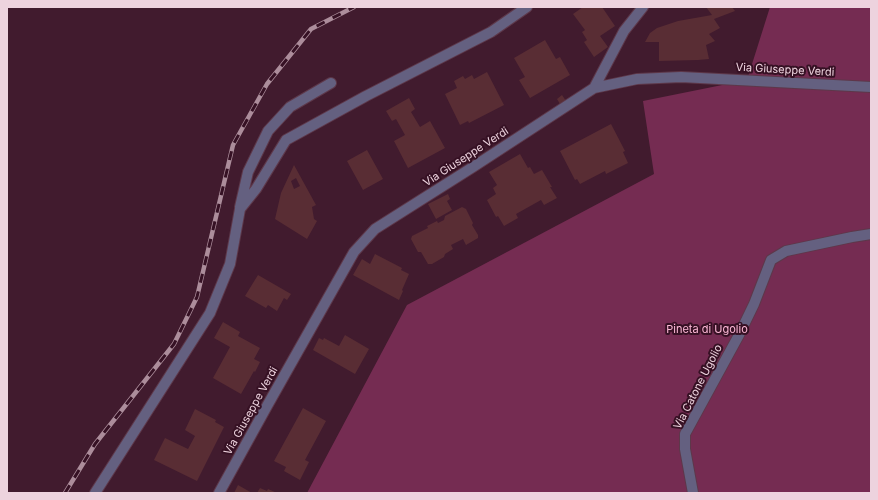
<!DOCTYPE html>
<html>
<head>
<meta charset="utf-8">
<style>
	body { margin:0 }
	#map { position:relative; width:878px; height:500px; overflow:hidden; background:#411b2e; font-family:Inter,sans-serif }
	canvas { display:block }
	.frame { position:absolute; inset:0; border:8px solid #edd3de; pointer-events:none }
</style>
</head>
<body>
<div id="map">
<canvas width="878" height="500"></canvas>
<div class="frame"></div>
</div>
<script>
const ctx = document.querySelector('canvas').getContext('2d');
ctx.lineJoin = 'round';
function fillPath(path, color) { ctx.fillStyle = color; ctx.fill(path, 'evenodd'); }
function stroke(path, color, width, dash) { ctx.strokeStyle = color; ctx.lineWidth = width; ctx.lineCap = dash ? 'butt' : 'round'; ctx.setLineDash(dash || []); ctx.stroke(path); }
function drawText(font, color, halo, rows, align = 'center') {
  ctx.font = font + ' Inter,sans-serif'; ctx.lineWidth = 4; ctx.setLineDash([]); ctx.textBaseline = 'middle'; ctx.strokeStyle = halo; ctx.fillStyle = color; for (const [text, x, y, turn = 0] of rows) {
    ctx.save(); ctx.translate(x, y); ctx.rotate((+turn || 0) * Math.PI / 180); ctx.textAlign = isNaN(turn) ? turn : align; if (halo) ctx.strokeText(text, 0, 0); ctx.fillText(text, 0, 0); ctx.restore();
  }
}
const green = new Path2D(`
	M770 7H871V493H307L407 305 654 174 643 101 747 80Z`);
const building = new Path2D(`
	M583 7H602L615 26 600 36 608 47 594 57 584 42 587 40 582 32 585 30 573 14Z
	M706 7H732L735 11 714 19 720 28 709 34 715 41 706 45 709 59 698 60 659 61V42H645L650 33 657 28 678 21 712 15Z
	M545 40 556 59 560 57 570 75 530 98 519 80 525 77 514 58Z
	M487 72 504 105 469 123 468 121 460 125 445 94 457 88 454 81 463 76 465 79 472 75 474 79Z
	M562 95 566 101 560 104 557 99Z
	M409 98 415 109 411 112 420 127 430 121 445 148 408 168 394 141 405 135 396 119 392 121 386 111Z
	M611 124 625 151 623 152 628 163 606 174 605 171 580 184 577 179 575 180 560 151Z
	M367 150 383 179 363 190 347 161Z
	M520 154 528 168 530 167 534 174 542 170 552 187H550L557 198 544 205 541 200 516 214 518 218 504 226 498 216 496 217 487 200 496 194 493 188 497 185 489 172Z
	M294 165 316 205 312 207 314 219 317 221 307 239 275 219 281 193ZM296 178 300 186 294 189 291 181Z
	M448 194 450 199 447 201 452 210 436 219 428 204Z
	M462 207 466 209 473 223 472 225 478 235V238L466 245 463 239 451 245 453 249 445 254 444 257 432 264H428L421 252H418L411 239 412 236 428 228 427 226 437 221 438 223 444 220 445 216Z
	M375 254 402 268 401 270 409 274 402 290 403 291 399 300 353 275 362 259 370 264Z
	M258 275 291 294 287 300 284 298 277 311 268 305 266 308 245 296Z
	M223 322 240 332 238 336 260 348 254 359 260 362 255 372 254 371 241 394 213 378 230 347 214 338Z
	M345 335 369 349 355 374 313 350 319 338 323 340 324 338 339 346Z
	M303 408 326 421 305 460 309 462 300 480 284 471 286 467 274 461Z
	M195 409 216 420 215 422 224 427 197 481 154 460 165 438 188 449 195 436 185 430Z
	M238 485 252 493H234Z
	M260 488 267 491 268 489 277 493H257Z`);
const minor = new Path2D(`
	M594 88 624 31 643 7
	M240 207 248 172 268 131 290 107 331 83
	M95 493 210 313 230 264 240 209 256 189 286 140 366 96 491 32 527 7
	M219 493 267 406 354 252 375 229 473 167 594 88 637 79 681 77 871 87
	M693 493 685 449V434L739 335 754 304 771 260 786 251 852 237 871 234`);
const rail = new Path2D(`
	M65 493 95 444 174 344 197 297 233 145 267 84 311 29 354 7`);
const streetNames = [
	["Via Giuseppe Verdi",785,70,3],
	["Via Giuseppe Verdi",466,157,-33],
	["Via Catone Ugolio",698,387,-63],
	["Via Giuseppe Verdi",251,411,-61]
];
const parkNames = [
	["Pineta di Ugolio",707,330]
];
fillPath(green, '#752c52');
fillPath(building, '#592d34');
stroke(minor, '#5d384a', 12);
stroke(minor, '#646080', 10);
stroke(rail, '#ac8d9b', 4.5);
stroke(rail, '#361124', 3, [9]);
drawText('11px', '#edd3de', '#361124', streetNames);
drawText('11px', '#febad8', '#361124', parkNames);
</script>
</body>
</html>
